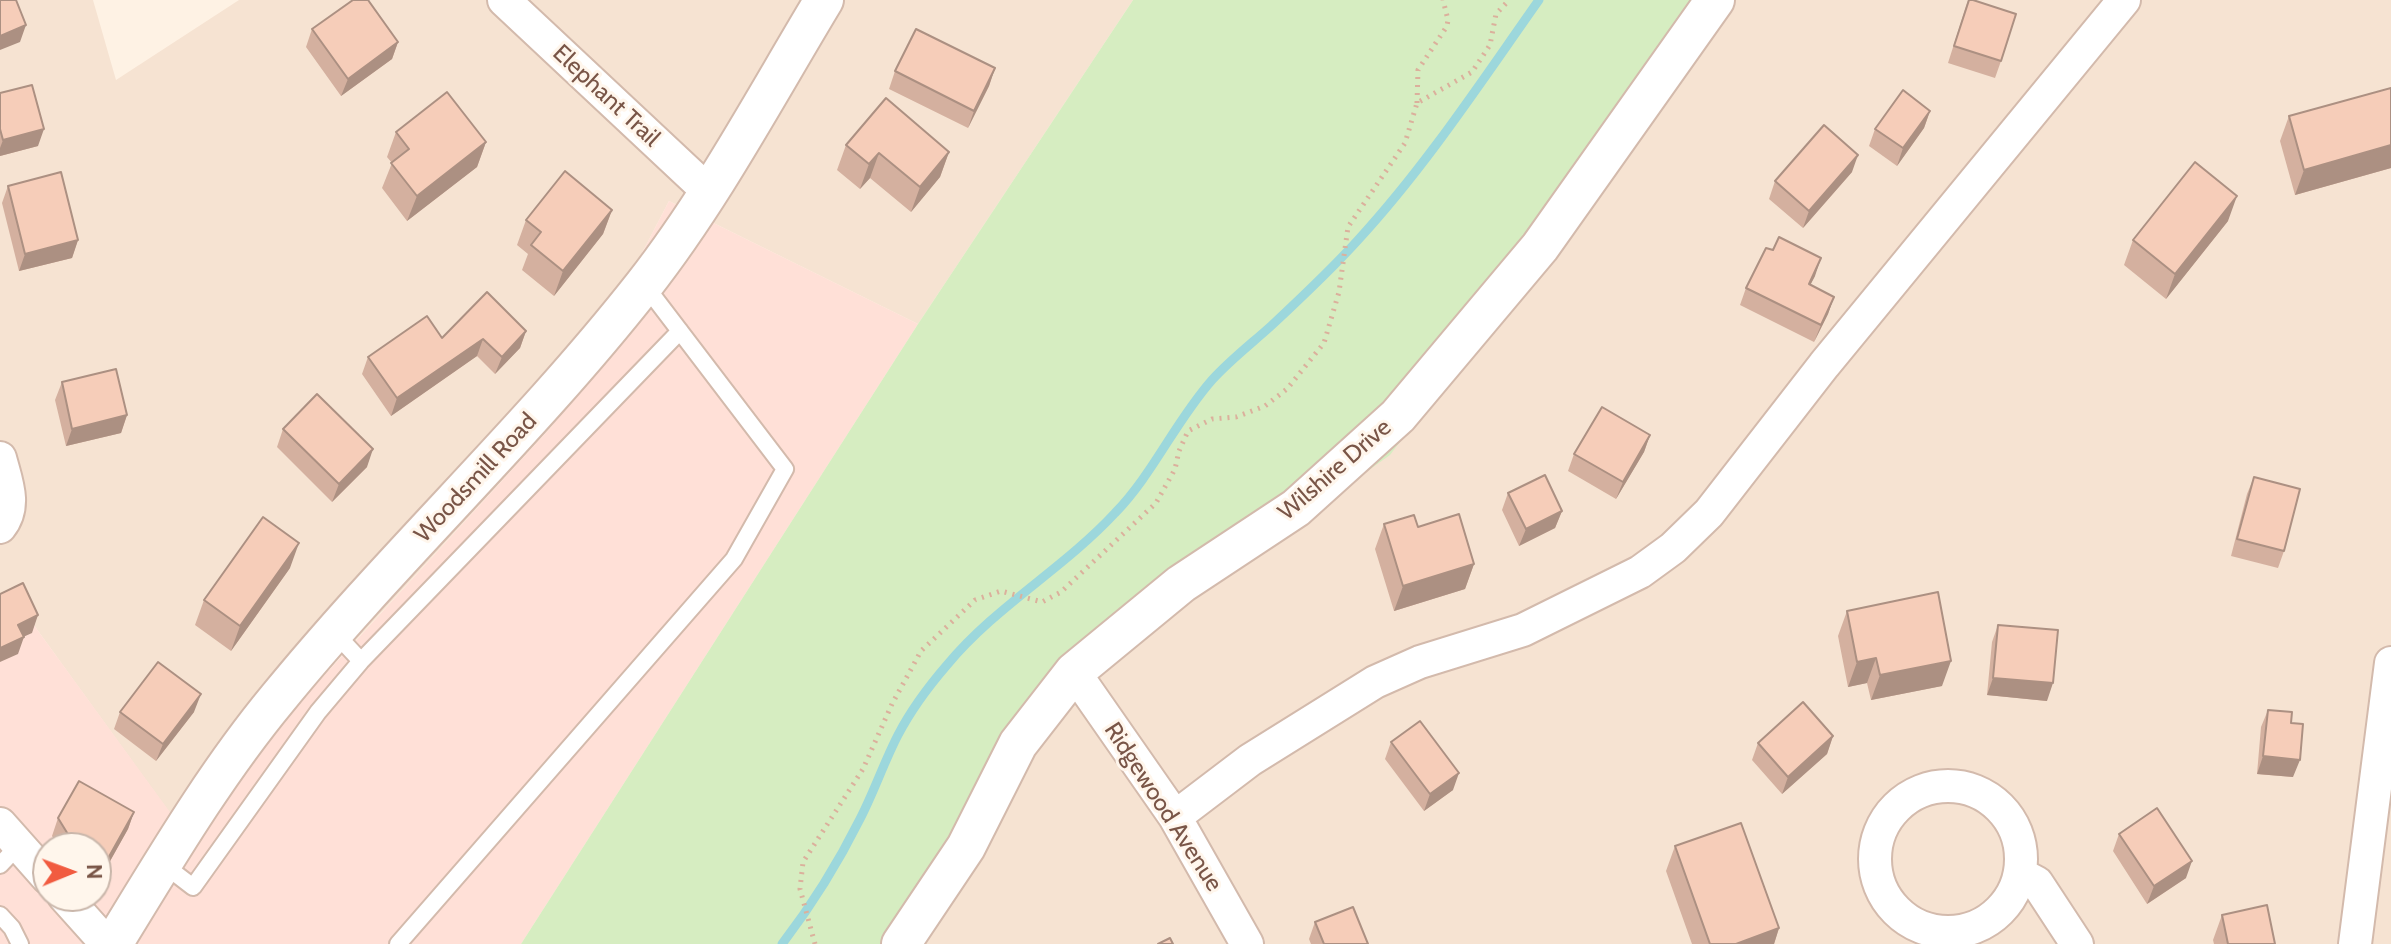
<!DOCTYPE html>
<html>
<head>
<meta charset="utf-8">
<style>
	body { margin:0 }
	#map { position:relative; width:2391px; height:944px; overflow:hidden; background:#fef2e4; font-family:Cabin,sans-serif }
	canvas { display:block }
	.north { position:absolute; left:32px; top:832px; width:80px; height:80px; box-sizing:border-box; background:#fff6ec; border:2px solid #c9b6aa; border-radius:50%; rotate:89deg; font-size:22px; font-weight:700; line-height:32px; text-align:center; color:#795547 }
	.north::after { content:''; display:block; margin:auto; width:28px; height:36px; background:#f15b40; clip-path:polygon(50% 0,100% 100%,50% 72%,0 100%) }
</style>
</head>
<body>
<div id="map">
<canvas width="2391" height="944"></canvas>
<div class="north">N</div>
</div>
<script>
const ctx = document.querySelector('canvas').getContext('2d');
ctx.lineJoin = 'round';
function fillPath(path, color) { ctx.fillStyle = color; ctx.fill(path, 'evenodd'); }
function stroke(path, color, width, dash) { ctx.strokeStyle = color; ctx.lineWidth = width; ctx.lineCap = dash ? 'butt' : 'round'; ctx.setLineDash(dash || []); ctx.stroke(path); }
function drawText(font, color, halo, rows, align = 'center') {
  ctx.font = font + ' Cabin,sans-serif'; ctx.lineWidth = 6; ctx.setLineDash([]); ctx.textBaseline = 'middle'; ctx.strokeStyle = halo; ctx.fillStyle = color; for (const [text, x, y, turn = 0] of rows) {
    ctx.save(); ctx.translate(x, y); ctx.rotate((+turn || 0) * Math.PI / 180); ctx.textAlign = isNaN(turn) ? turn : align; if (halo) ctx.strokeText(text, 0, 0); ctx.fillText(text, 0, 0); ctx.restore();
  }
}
const residential = new Path2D(`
	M0 0H93L116 80 239 0H1133L918 324 669 201 552 426 182 830 28 617 0 640Z
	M1706 0H2391V944H901L1093 660Z`);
const commercial = new Path2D(`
	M669 201 918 324 521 944H0V641L28 617 183 830 552 426ZM48 848H96V896H48Z`);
const green = new Path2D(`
	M1133 0H1706L1468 351 1390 455 1242 560 1093 660 901 944H521L918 324Z`);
const stream = new Path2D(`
	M782 944C812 905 838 863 860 819 874 792 884 762 898 735 911 710 928 687 947 665 996 606 1063 569 1115 513 1153 474 1175 422 1212 380 1230 360 1251 344 1271 326 1301 298 1331 270 1358 240 1426 166 1481 82 1539 0`);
const path = new Path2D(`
	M1417 103 1418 70 1447 26 1448 20 1443 0
	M815 944 800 889 803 862 863 769 892 704 921 651 975 600 1001 591 1042 602 1061 592 1156 503 1175 469 1179 451 1188 431 1212 419 1236 417 1265 406 1287 389 1324 343 1339 292 1348 227 1405 143 1417 103 1472 72 1490 45 1496 14 1509 0`);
const service = new Path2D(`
	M334 632 361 661
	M163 864 193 887 318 712 361 661 680 331
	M0 865 19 845
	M0 915 12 928 20 944
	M398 944 734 559 785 469 644 284`);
const minor = new Path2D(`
	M504 0 709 192
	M0 458C6 481 17 506 0 527
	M1074 672 1175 817 1247 944
	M1875 859a73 73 0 1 1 146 0a73 73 0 1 1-146 0Z
	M1175 817 1250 760 1375 682 1420 662 1523 630 1640 572 1673 548 1709 513 1824 365 2124 0
	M0 824 48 878
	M2020 874 2037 883 2077 944
	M64 896 107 944
	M2355 944 2391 663`);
const tertiary = new Path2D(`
	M113 944C164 861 215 774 278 698 394 556 529 431 643 286 712 198 766 96 824 0
	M901 944 966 847 1018 744 1074 672 1181 584 1296 508 1398 416 1540 247 1715 0`);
const wall = new Path2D(`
	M1968 0 2001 61 1995 78 1948 63Z
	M312 29 398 42 392 59 341 96 306 47Z
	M995 68 989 86 968 128 889 89 895 71Z
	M2391 88V168L2295 195 2280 141 2289 116Z
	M0 93 38 146 0 156Z
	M1930 111 1924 128 1897 166 1869 146 1875 129Z
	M396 132 486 142 477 167 407 221 382 188 392 163 387 157Z
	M846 145 949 152 940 177 911 212 870 178 860 189 837 170Z
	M1852 172 1803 228 1769 199 1775 181Z
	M8 186 78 240 72 258 19 271 2 203Z
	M612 210 603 234 554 296 522 270 528 254 517 245 526 220Z
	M2228 221 2166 299 2124 265 2133 240Z
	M1815 276 1810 285 1834 297 1828 314 1814 342 1740 305 1746 288Z
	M526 331 520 348 495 374 477 356 391 416 362 374 368 357 442 338Z
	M62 382 127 415 121 433 66 446 55 400Z
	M283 429 367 467 332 502 277 447Z
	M1650 435 1644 452 1616 499 1568 471 1574 454Z
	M2254 477 2284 551 2278 568 2231 556 2247 494Z
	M1508 493 1562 511 1555 528 1519 546 1502 510Z
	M1384 524 1418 527 1474 564 1465 589 1394 611 1375 549Z
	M290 568 231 651 195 625 204 600Z
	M1847 611 1942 686 1871 700 1867 683 1848 687 1838 636Z
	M1998 625 2047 701 1987 695 1992 642Z
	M2268 710 2291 723 2293 777 2257 774 2261 727Z
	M120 712H194L156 761 114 729Z
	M1833 736 1827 754 1782 794 1752 760 1758 743Z
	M1391 742 1453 790 1424 811 1385 759Z
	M134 812 128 829 100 879 96 877V848H59L52 836 58 818Z
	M2119 834 2186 878 2147 904 2113 851Z
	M1675 846 1779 928 1774 944H1692L1666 871Z
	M2222 915 2275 944H2214L2213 940Z
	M1315 922 1368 944H1311L1309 939Z`);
const shadedWall = new Path2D(`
	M26 25 20 42 0 50V36Z
	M398 42 392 59 341 96 348 79Z
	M995 68 989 86 968 128 974 111Z
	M1930 111 1924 128 1897 166 1903 148Z
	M44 129 38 146 0 156V148L3 140Z
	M486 142 477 167 407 221 417 196Z
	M2391 145V168L2295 195 2304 170Z
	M949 152 940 177 911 212 920 187Z
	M879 153 870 178 860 189 869 164Z
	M1858 155 1852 172 1803 228 1809 211Z
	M2237 196 2228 221 2166 299 2175 274Z
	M612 210 603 234 554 296 563 271Z
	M78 240 72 258 19 271 25 254Z
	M1821 258 1815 276 1802 301 1809 284Z
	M1834 297 1828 314 1814 342 1821 325Z
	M526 331 520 348 495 374 502 357Z
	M483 339 477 356 391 416 397 398Z
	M127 415 121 433 66 446 72 429Z
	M1650 435 1644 452 1616 499 1623 482Z
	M373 449 367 467 332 502 339 484Z
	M1562 511 1555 528 1519 546 1526 529Z
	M299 543 290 568 231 651 240 626Z
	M1474 564 1465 589 1394 611 1403 586Z
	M38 615 32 633 12 642 18 625Z
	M24 637 18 654 0 662V648Z
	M1876 658 1867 683 1848 687 1857 662Z
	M1951 661 1942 686 1871 700 1880 675Z
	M1993 678 2053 683 2047 701 1987 695Z
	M201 694 194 712 156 761 163 744Z
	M1833 736 1827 754 1782 794 1788 777Z
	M2263 756 2300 760 2293 777 2257 774Z
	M1459 773 1453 790 1424 811 1430 794Z
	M134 812 128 829 100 879 106 862Z
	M2192 861 2186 878 2147 904 2154 886Z
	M1779 928 1774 944H1736Z`);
const building = new Path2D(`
	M0 0H16L26 25 0 36Z
	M353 0H368L398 42 348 79 312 29Z
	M1969 0H1973L2016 14 2001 61 1954 46Z
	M916 29 995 68 974 111 895 71Z
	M32 85 44 129 3 140 0 129V93Z
	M2391 88V145L2304 170 2289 116Z
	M1903 90 1930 111 1903 148 1875 129Z
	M447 92 486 142 417 196 391 163 409 149 396 132Z
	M886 98 949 152 920 187 879 153 869 164 846 145Z
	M1824 125 1858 155 1809 211 1775 181Z
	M2195 162 2237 196 2175 274 2133 240Z
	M565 171 612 210 563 271 531 245 541 232 526 220Z
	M61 172 78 240 25 254 8 186Z
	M1779 237 1821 258 1809 284 1834 297 1821 325 1746 288 1766 248 1773 250Z
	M487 292 526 331 502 357 483 339 397 398 368 357 427 316 442 338Z
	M116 369 127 415 72 429 62 382Z
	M317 394 373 449 339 484 283 429Z
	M1602 407 1650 435 1623 482 1574 454Z
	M1545 475 1562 511 1526 529 1508 493Z
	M2254 477 2300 489 2284 551 2237 539Z
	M1459 514 1474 564 1403 586 1384 524 1414 515 1418 527Z
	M263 517 299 543 240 626 204 600Z
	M23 583 38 615 18 625 24 637 0 648V594Z
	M1938 592 1951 661 1880 675 1876 658 1857 662 1847 611Z
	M1998 625 2058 630 2053 683 1993 678Z
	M158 662 201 694 163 744 120 712Z
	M1803 702 1833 736 1788 777 1758 743Z
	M2268 710 2292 712 2291 723 2303 724 2300 760 2263 756Z
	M1420 721 1459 773 1430 794 1391 742Z
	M79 781 134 812 106 862 96 856V848H81L74 844 58 818Z
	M2157 808 2192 861 2154 886 2119 834Z
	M1741 823 1779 928 1736 944H1710L1675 846Z
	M2267 905 2275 944H2228L2222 915Z
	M1353 907 1368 944H1324L1315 922Z
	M1170 938 1173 944H1158Z`);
const streetNames = [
	["Elephant Trail",606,96,43],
	["Wilshire Drive",1335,470,-41],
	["Woodsmill Road",476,478,-47],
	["Ridgewood Avenue",1163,807,57]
];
fillPath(residential, '#f6e3d2');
fillPath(commercial, '#ffe0d7');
fillPath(green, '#d6edc1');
stroke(stream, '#9cd7dc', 9);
stroke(service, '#d3baac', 20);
stroke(minor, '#d3baac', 36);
stroke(tertiary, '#d3baac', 42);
stroke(path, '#dbb09c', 5, [2, 6]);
stroke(service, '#fff', 16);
stroke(minor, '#fff', 32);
stroke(tertiary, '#fff', 38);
fillPath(wall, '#d4b09f');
fillPath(shadedWall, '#ac9082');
fillPath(building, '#f6cdb9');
stroke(building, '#ac9082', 2);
drawText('24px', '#795547', '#fff6ec', streetNames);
</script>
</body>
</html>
